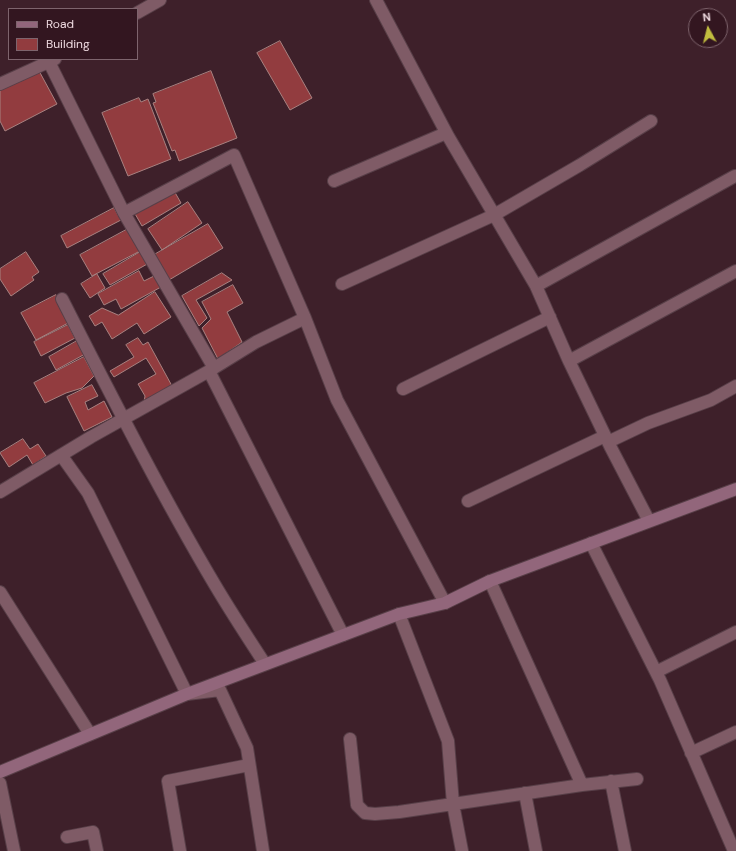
<!DOCTYPE html>
<html>
<head>
<meta charset="utf-8">
<style>
	body { margin:0 }
	#map { position:relative; width:736px; height:851px; overflow:hidden; background:#3e202a; font-family:"DM Sans",sans-serif }
	canvas { display:block }
	.legend { position:absolute; left:8px; top:8px; width:130px; height:52px; box-sizing:border-box; background:#331620; border:1px solid #7e646d; margin:0; padding:5px 7px; list-style:none; font-size:12px; color:#efdae0 }
	.legend li { display:flex; align-items:center; gap:8px; height:20px }
	.legend b { width:20px; border:1px solid #7e646d }
	.north { position:absolute; left:688px; top:8px; width:40px; height:40px; box-sizing:border-box; background:#331620; border:1px solid #7e646d; border-radius:50%; rotate:353deg; font-size:11px; font-weight:700; line-height:16px; text-align:center; color:#efdae0 }
	.north::after { content:''; display:block; margin:auto; width:14px; height:18px; background:#c1bd3f; clip-path:polygon(50% 0,100% 100%,50% 72%,0 100%) }
</style>
</head>
<body>
<div id="map">
<canvas width="736" height="851"></canvas>
<ul class="legend">
<li><b style="height:5px;background:#92667b"></b>Road</li>
<li><b style="height:11px;background:#923c3f"></b>Building</li>
</ul>
<div class="north">N</div>
</div>
<script>
const ctx = document.querySelector('canvas').getContext('2d');
ctx.lineJoin = 'round';
function fillPath(path, color) { ctx.fillStyle = color; ctx.fill(path, 'evenodd'); }
function stroke(path, color, width, dash) { ctx.strokeStyle = color; ctx.lineWidth = width; ctx.lineCap = dash ? 'butt' : 'round'; ctx.setLineDash(dash || []); ctx.stroke(path); }
const building = new Path2D(`
	M280 41 312 98 290 110 257 53Z
	M38 69 57 104 5 131 0 121V89Z
	M211 71 237 138 179 161 175 150 172 151 153 103 156 102 153 94Z
	M139 98 141 102 148 99 171 159 128 176 102 113Z
	M173 189 181 203 142 226 134 212Z
	M188 202 202 223 162 250 148 229Z
	M114 208 121 220 67 248 61 236Z
	M208 224 223 248 169 280 154 255Z
	M128 229 140 251 92 276 80 255Z
	M142 251 149 263 110 285 103 274Z
	M26 252 39 272 32 277 34 280 11 296 0 279V269Z
	M139 271 144 281 154 276 161 287 121 309 116 299 104 305 98 294Z
	M222 273 232 280 196 300 207 318 199 326 182 296Z
	M97 274 105 288 90 298 81 284Z
	M233 285 243 303 227 312 242 342 218 359 202 328 211 319 202 302Z
	M155 292 171 317 144 334 137 323 112 339 102 322 95 326 89 316 102 308 118 315Z
	M56 295 70 322 36 340 21 313Z
	M68 325 75 338 41 356 34 342Z
	M138 338 143 345 148 342 172 386 144 402 145 396 138 384 156 374 146 358 114 377 110 371 134 357 126 345Z
	M77 341 85 354 56 370 49 357Z
	M84 357 94 376 82 388 66 393 45 403 34 383Z
	M92 385 98 396 85 402 88 410 104 401 112 417 84 431 67 397Z
	M23 439 30 449 38 444 46 456 33 465 27 455 9 467 0 453Z`);
const street = new Path2D(`
	M376 0 448 136 536 286 569 361 610 446 649 521
	M137 13 160 0
	M49 62 124 213 214 368
	M0 84 55 59
	M334 181 446 133
	M124 213 234 155 305 318 337 400 445 603
	M342 284 494 215 580 165 651 121
	M536 286 735 176
	M62 299C111 395 160 492 215 585 231 612 248 638 265 664
	M569 361 736 271
	M209 371 343 635
	M403 389 550 317
	M608 442 648 423 711 400 736 386
	M61 455 88 493 187 694 220 690 247 748 263 851
	M0 492 91 437 209 371 256 342 305 318
	M468 501 605 436
	M591 543 660 680 734 851
	M0 592 90 734
	M399 614 448 741 453 804 582 785 490 581
	M656 672 736 632
	M350 739 357 805 365 813 375 814 399 812 453 804 462 851
	M691 753 736 732
	M611 781 625 851
	M0 783 14 851
	M582 785 637 779
	M525 793 536 851
	M67 837 93 832 97 851
	M180 851 168 781 249 765`);
const secondary = new Path2D(`
	M0 772 187 694 399 614 445 603 490 581 736 489`);
fillPath(building, '#923c3f');
stroke(building, '#a88180', 1);
stroke(street, '#583f48', 14);
stroke(secondary, '#583f48', 14);
stroke(street, '#7f5b66', 12);
stroke(secondary, '#92667b', 12);
</script>
</body>
</html>
